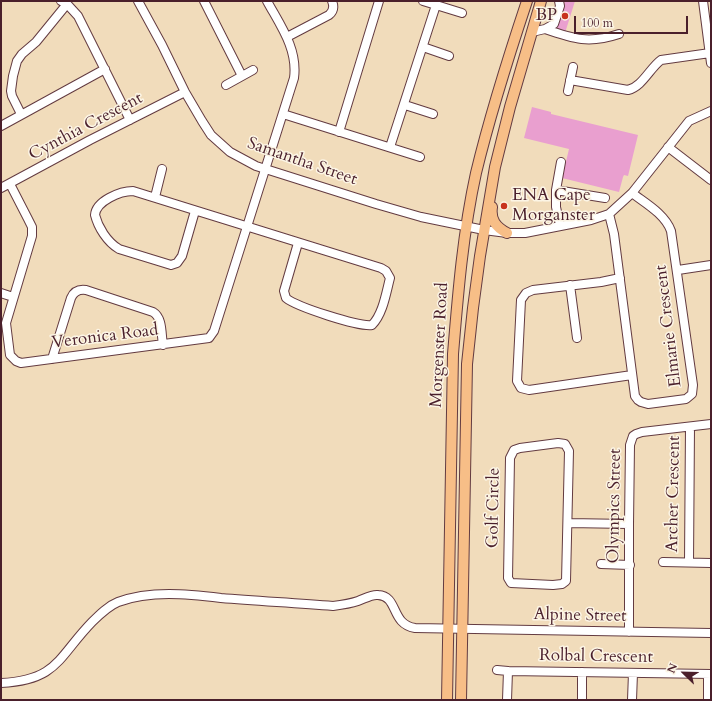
<!DOCTYPE html>
<html>
<head>
<meta charset="utf-8">
<style>
	body { margin:0 }
	#map { position:relative; width:712px; height:701px; overflow:hidden; background:#f1dcbb; font-family:Cardo,serif }
	canvas { display:block }
	.frame { position:absolute; inset:0; border:2px solid #4a1f2b; pointer-events:none }
	.north { position:absolute; left:664px; top:653px; width:40px; height:40px; -webkit-text-stroke:3px #fcf5e5; paint-order:stroke; rotate:293deg; font-size:11px; font-weight:700; line-height:16px; text-align:center; color:#4a1f2b }
	.north::after { content:''; display:block; margin:auto; width:14px; height:18px; background:#4a1f2b; clip-path:polygon(50% 0,100% 100%,50% 72%,0 100%) }
	.scale { position:absolute; left:574px; top:16px; width:114px; height:18px; box-sizing:border-box; border:2px solid #4a1f2b; border-top:0; padding-left:5px; font-size:12px; line-height:14px; white-space:nowrap; color:#4a1f2b; -webkit-text-stroke:3px #fcf5e5; paint-order:stroke }
</style>
</head>
<body>
<div id="map">
<canvas width="712" height="701"></canvas>
<div class="frame"></div>
<div class="north">N</div>
<div class="scale">100 m</div>
</div>
<script>
const ctx = document.querySelector('canvas').getContext('2d');
ctx.lineJoin = 'round';
function fillPath(path, color) { ctx.fillStyle = color; ctx.fill(path, 'evenodd'); }
function stroke(path, color, width, dash) { ctx.strokeStyle = color; ctx.lineWidth = width; ctx.lineCap = dash ? 'butt' : 'round'; ctx.setLineDash(dash || []); ctx.stroke(path); }
function drawText(font, color, halo, rows, align = 'center') {
  ctx.font = font + ' Cardo,serif'; ctx.lineWidth = 3; ctx.setLineDash([]); ctx.textBaseline = 'middle'; ctx.strokeStyle = halo; ctx.fillStyle = color; for (const [text, x, y, turn = 0] of rows) {
    ctx.save(); ctx.translate(x, y); ctx.rotate((+turn || 0) * Math.PI / 180); ctx.textAlign = isNaN(turn) ? turn : align; if (halo) ctx.strokeText(text, 0, 0); ctx.fillText(text, 0, 0); ctx.restore();
  }
}
const building = new Path2D(`
	M565 1H575L565 33 556 30Z
	M532 107 551 112V114L638 135 628 176 624 175 623 177 619 192 562 178 569 149 524 138Z`);
const minor = new Path2D(`
	M61 1 67 4 78 16 130 120
	M138 1 162 45 185 92 202 121 211 135 230 152 256 166 376 204 421 217 484 230 507 233H525L591 220 609 214 632 193 689 121 711 111
	M204 1 242 76
	M423 1 462 13
	M703 1 711 63
	M545 29C574 39 589 44 619 34
	M532 32 545 29 554 24 560 6 559 1
	M287 37 329 15C334 11 334 6 332 1
	M423 47 449 56
	M570 80 628 90C642 87 650 68 661 60L710 53
	M226 85 253 70
	M568 91 573 67
	M405 105 433 114
	M21 114 12 96 11 91 13 76 17 61 22 54 36 42 67 4
	M283 114 420 157
	M1 126 105 69
	M339 132 379 1
	M390 147 436 5
	M668 147 711 180
	M10 184 28 219 32 227V236L6 323 10 355 16 361 21 363 209 338 214 331 294 78C298 49 280 25 267 1
	M1 188 90 140 185 92
	M556 190 605 198
	M155 197 162 169
	M195 211 182 256 177 263 171 265 119 249C107 242 98 227 95 215 96 201 120 191 133 191L381 268 386 271 390 278C386 293 383 314 372 325 359 327 297 307 286 298L284 291 298 243
	M609 214 614 234 635 396 638 400 641 402 648 404 686 399 692 394 693 385 671 231C665 214 645 203 632 193
	M560 225 556 207V190L561 162
	M678 270 711 265
	M620 278 601 282 533 290 526 293 521 300 517 381 521 388 529 390 632 375
	M570 285 577 338
	M1 293 13 297
	M52 359 71 298C74 291 79 289 86 290L153 312C163 318 161 334 163 345
	M558 443 565 444 569 451 566 581 562 584 553 585 511 583 508 578 510 458 514 450 520 448Z
	M568 523 629 524
	M663 562 711 563
	M689 562 690 427
	M601 564 630 565
	M629 632V524L630 445 633 436 636 434 642 432 711 424
	M497 670 508 671
	M1 683C58 680 58 657 92 622 100 614 108 606 118 602 150 590 188 594 221 598 258 601 296 603 333 606 341 605 349 604 358 601 364 599 372 594 378 595 399 596 390 624 415 628L711 633
	M507 700 508 671 711 674
	M582 700V672
	M632 700 633 673
	M708 700V674`);
const major = new Path2D(`
	M492 207C490 220 496 227 507 233
	M447 700 453 354C458 293 463 232 476 173 490 115 508 58 527 1
	M461 700 467 364 473 308 480 256 495 167 510 107 541 1`);
const markers = [
	[565,16,4,"#c8321e"],
	[504,206,4,"#c8321e"]
];
const poiNames = [
	["BP",557,16],
	["ENA Cape",512,196,"left"],
	["Morganster",512,216,"left"]
];
const streetNames = [
	["Cynthia Crescent",86,127,-28],
	["Samantha Street",302,162,19],
	["Elmarie Crescent",669,326,-97],
	["Veronica Road",105,337,-7],
	["Morgenster Road",440,345,-87],
	["Archer Crescent",674,494,-89],
	["Olympics Street",615,506,-89],
	["Golf Circle",494,508,-89],
	["Alpine Street",580,616,1],
	["Rolbal Crescent",596,657,1]
];
fillPath(building, '#e99fcf');
stroke(minor, '#633b41', 10);
stroke(major, '#633b41', 12);
stroke(minor, '#fff', 8);
stroke(major, '#f7be87', 10);
for (const [x, y, r, color] of markers) { const dot = new Path2D(); dot.arc(x, y, r, 0, 2 * Math.PI); ctx.fillStyle = color; ctx.fill(dot); stroke(dot, '#fcf5e5', 1.5); }
drawText('17px', '#4a1f2b', '#fcf5e5', poiNames, 'right');
drawText('17px', '#4a1f2b', '#fcf5e5', streetNames);
</script>
</body>
</html>
